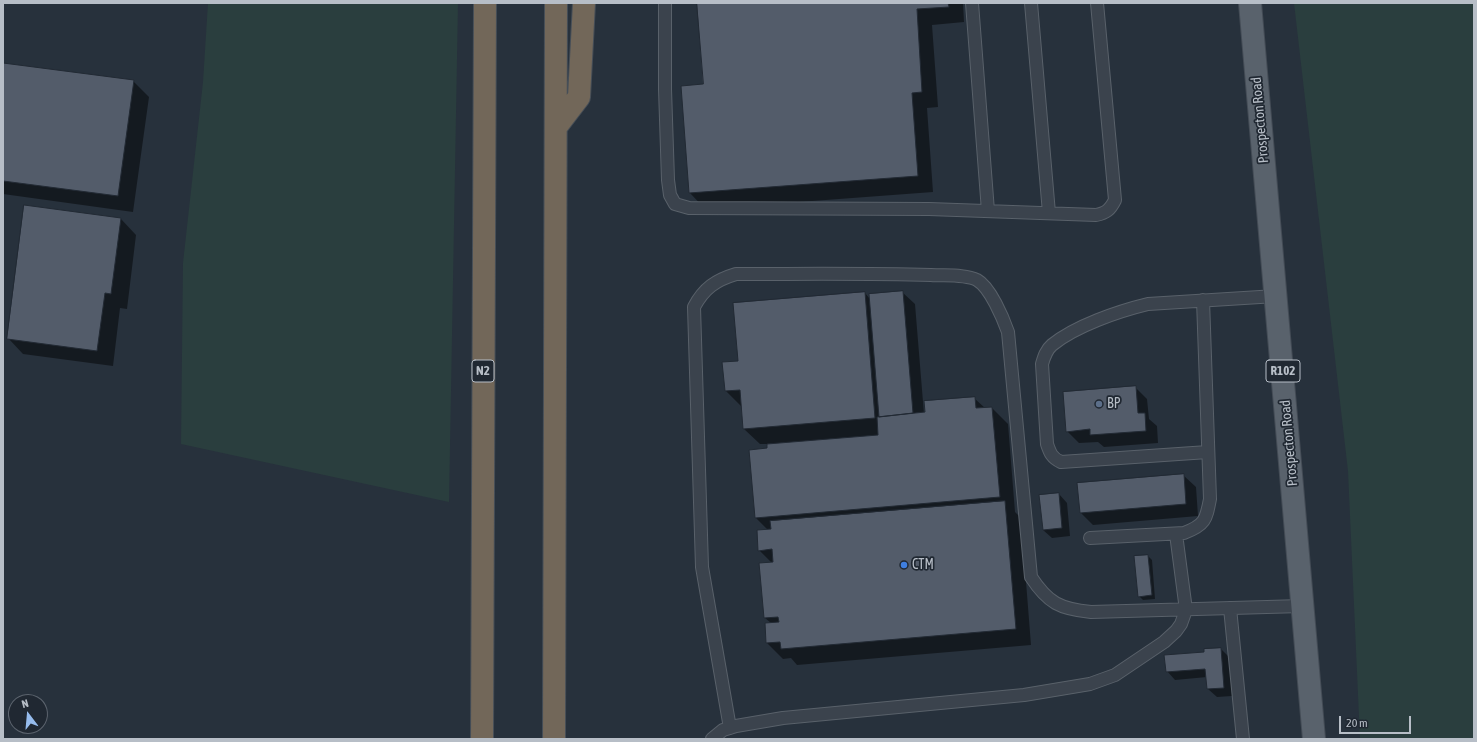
<!DOCTYPE html>
<html>
<head>
<meta charset="utf-8">
<style>
	body { margin:0 }
	#map { position:relative; width:1477px; height:742px; overflow:hidden; background:#27313c; font-family:"Asap Condensed",sans-serif }
	canvas { display:block }
	.frame { position:absolute; inset:0; border:4px solid #b7bec7; pointer-events:none }
	.north { position:absolute; left:8px; top:694px; width:40px; height:40px; box-sizing:border-box; background:#202832; border:1px solid #5c646e; border-radius:50%; rotate:344deg; font-size:11px; font-weight:700; line-height:16px; text-align:center; color:#b7bec7 }
	.north::after { content:''; display:block; margin:auto; width:14px; height:18px; background:#96bced; clip-path:polygon(50% 0,100% 100%,50% 72%,0 100%) }
	.scale { position:absolute; left:1339px; top:716px; width:72px; height:18px; box-sizing:border-box; border:2px solid #b7bec7; border-top:0; padding-left:5px; font-size:12px; line-height:14px; white-space:nowrap; color:#b7bec7; -webkit-text-stroke:3px #202832; paint-order:stroke }
</style>
</head>
<body>
<div id="map">
<canvas width="1477" height="742"></canvas>
<div class="frame"></div>
<div class="north">N</div>
<div class="scale">20 m</div>
</div>
<script>
const ctx = document.querySelector('canvas').getContext('2d');
ctx.lineJoin = 'round';
function fillPath(path, color) { ctx.fillStyle = color; ctx.fill(path, 'evenodd'); }
function stroke(path, color, width, dash) { ctx.strokeStyle = color; ctx.lineWidth = width; ctx.lineCap = dash ? 'butt' : 'round'; ctx.setLineDash(dash || []); ctx.stroke(path); }
function drawText(font, color, halo, rows, align = 'center') {
  ctx.font = font + ' "Asap Condensed",sans-serif'; ctx.lineWidth = 3.5; ctx.setLineDash([]); ctx.textBaseline = 'middle'; ctx.strokeStyle = halo; ctx.fillStyle = color; for (const [text, x, y, turn = 0] of rows) {
    ctx.save(); ctx.translate(x, y); ctx.rotate((+turn || 0) * Math.PI / 180); ctx.textAlign = isNaN(turn) ? turn : align; if (halo) ctx.strokeText(text, 0, 0); ctx.fillText(text, 0, 0); ctx.restore();
  }
}
const green = new Path2D(`
	M208 3H458L449 502 181 444 183 263 203 82Z
	M1294 3H1474V739H1360L1348 471Z`);
const shadow = new Path2D(`
	M698 3H963L964 22 932 25 938 107 927 108 933 192 705 209 690 193 704 85Z
	M3 64 133 81 149 97 133 212 3 194Z
	M121 219 136 235 127 309 120 308 113 366 23 354 8 338Z
	M902 292 915 304 924 414 974 398 985 408H992L1008 424 1015 512 1021 518 1031 645 797 665 791 658 783 659 767 643 766 624 771 623 765 618 772 563 759 550 768 530 756 518 768 449V444H760L744 429 741 406 726 391 739 362 865 293 870 299Z
	M1135 387 1147 399 1149 419 1157 426 1158 443 1104 447 1098 442 1079 443 1067 431Z
	M1183 475 1196 487 1198 516 1093 525 1081 513Z
	M1059 494 1067 503 1070 536 1052 538 1043 530Z
	M1148 556 1152 560 1155 599 1143 600 1139 596Z
	M1221 649 1229 657 1232 696 1217 697 1208 689 1207 677 1175 680 1167 671 1205 653Z`);
const building = new Path2D(`
	M697 3H948L949 7 917 9 922 92 912 93 918 176 689 193 681 86 703 84Z
	M3 63 134 80 118 196 3 181Z
	M24 205 121 218 111 294 105 293 97 351 7 339Z
	M903 291 913 413 879 417 869 294Z
	M865 292 875 418 743 429 740 390 725 391 722 362 738 361 733 303Z
	M1136 386 1138 413H1145L1146 431 1090 435V429L1066 432 1063 392Z
	M975 397 976 408 992 407 1000 497 755 518 749 450 767 448V444L878 435 877 417 925 412 924 401Z
	M1184 474 1186 504 1080 513 1077 483Z
	M1059 493 1062 528 1043 530 1039 495Z
	M1005 501 1016 629 781 649 780 642 766 643 765 623 779 622 778 617 764 618 759 563 773 562 772 549 758 551 757 530 771 529 770 521Z
	M1148 555 1152 595 1138 597 1134 556Z
	M1221 648 1224 688 1207 689 1205 669 1166 672 1164 655 1204 652V649Z`);
const service = new Path2D(`
	M665 3V89L668 180 670 195 675 204 689 208 929 209 1096 215C1106 213 1110 210 1115 200L1097 3
	M972 3 988 211
	M1031 3 1049 213
	M1208 452 1061 462C1052 458 1050 453 1047 444L1042 364C1044 357 1046 350 1052 345 1075 326 1119 311 1148 304L1276 296
	M1090 538 1184 533C1205 525 1206 520 1210 499L1203 300
	M1230 608 1243 739
	M730 728 702 567 694 307C704 288 716 280 736 274 801 274 867 273 931 275 945 276 965 274 977 280 990 287 1003 318 1008 332L1031 577C1048 603 1060 609 1091 612L1302 606
	M712 739 723 730 736 726 783 718 1024 695 1090 684 1115 675 1164 642 1176 631 1181 624 1186 610 1176 534`);
const primary = new Path2D(`
	M1250 3 1314 739`);
const motorway = new Path2D(`
	M556 127 579 97 584 3
	M482 739 485 3
	M554 739 556 3`);
const markers = [
	[1099,404,4,"#5c6f8a"],
	[904,565,4,"#3f7fe0"]
];
const shields = [
	[483,371,22],
	[1283,371,34]
];
const shieldNames = [
	["N2",483,371],
	["R102",1283,371]
];
const streetNames = [
	["Prospecton Road",1260,120,-95],
	["Prospecton Road",1289,443,-95]
];
const poiNames = [
	["BP",1107,404],
	["CTM",912,565]
];
fillPath(green, '#2a3e3e');
fillPath(shadow, '#0007');
fillPath(building, '#535c6a');
stroke(building, '#222a34', 1);
stroke(service, '#59616a', 14);
stroke(primary, '#444c56', 24);
stroke(motorway, '#464e57', 24);
stroke(service, '#3b434d', 12);
stroke(primary, '#59626c', 22);
stroke(motorway, '#726759', 22);
for (const [x, y, r, color] of markers) { const dot = new Path2D(); dot.arc(x, y, r, 0, 2 * Math.PI); ctx.fillStyle = color; ctx.fill(dot); stroke(dot, '#202832', 1.5); }
for (const [x, y, w] of shields) { const box = new Path2D(); box.roundRect(x - w / 2, y - 11, w, 22, 3); ctx.fillStyle = '#202832'; ctx.fill(box); stroke(box, '#b7bec7', 1); }
drawText('bold 13px', '#b7bec7', null, shieldNames);
drawText('14px', '#b7bec7', '#202832', streetNames);
drawText('14px', '#b7bec7', '#202832', poiNames, 'left');
</script>
</body>
</html>
